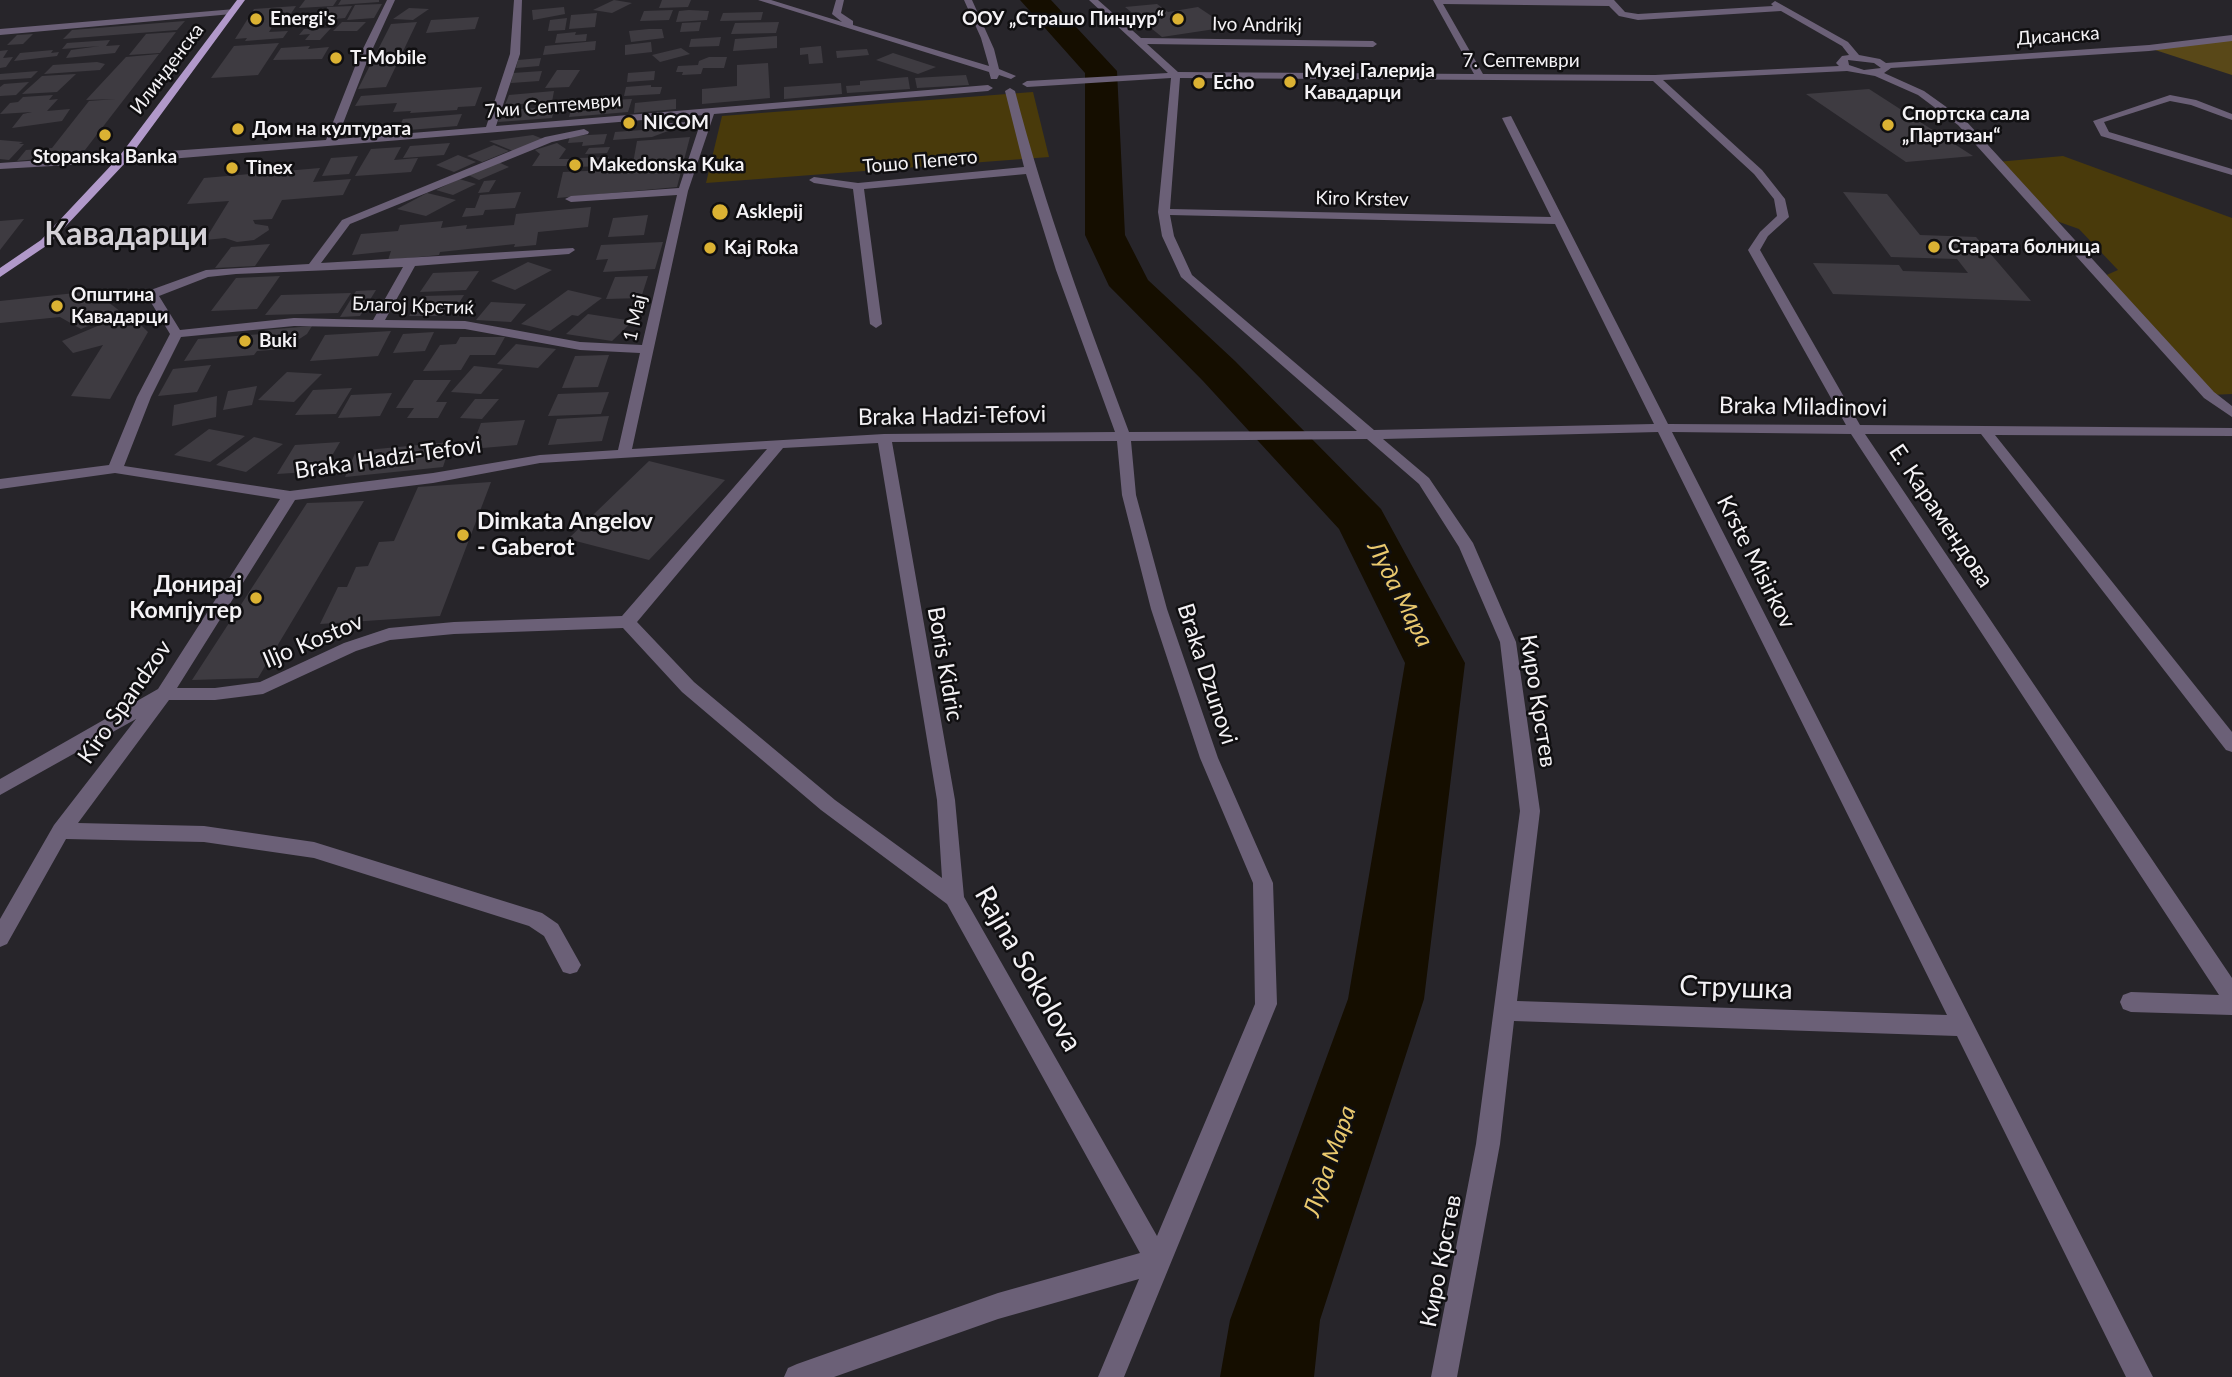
<!DOCTYPE html>
<html>
<head>
<meta charset="utf-8">
<style>
	body { margin:0 }
	canvas { display:block; background:#27252a }
</style>
</head>
<body>
<canvas width="2232" height="1377"></canvas>
<script>
const ctx = document.querySelector('canvas').getContext('2d');
ctx.lineJoin = 'round';
function fillPath(path, color) { ctx.fillStyle = color; ctx.fill(path, 'evenodd'); }
function stroke(path, color, width, dash) { ctx.strokeStyle = color; ctx.lineWidth = width; ctx.lineCap = dash ? 'butt' : 'round'; ctx.setLineDash(dash || []); ctx.stroke(path); }
function drawText(font, color, halo, rows, align = 'center') {
  ctx.font = font + ' Lato,sans-serif'; ctx.lineWidth = 5; ctx.setLineDash([]); ctx.textBaseline = 'middle'; ctx.strokeStyle = halo; ctx.fillStyle = color; for (const [text, x, y, turn = 0] of rows) {
    ctx.save(); ctx.translate(x, y); ctx.rotate((+turn || 0) * Math.PI / 180); ctx.textAlign = isNaN(turn) ? turn : align; if (halo) ctx.strokeText(text, 0, 0); ctx.fillText(text, 0, 0); ctx.restore();
  }
}
const green = new Path2D(`
	M1033 92 1049 157 706 183 722 116Z
	M2063 156 2232 218V394L2209 395 2102 277 2118 270 2079 229 2048 218 1997 162Z`);
const forest = new Path2D(`
	M2232 38V75L2149 48Z`);
const river = new Path2D(`
	M1020 0H1051L1117 71 1125 235 1148 280 1235 361 1381 509 1465 663 1424 999 1320 1320 1314 1377H1220L1230 1320 1348 999 1405 663 1339 529 1203 381 1109 286 1085 235V73Z`);
const building = new Path2D(`
	M305 0H337L333 6 299 8Z
	M341 0H379V2L338 5Z
	M614 0 632 3 612 13 593 10Z
	M662 0H691L688 7 659 8Z
	M382 4 374 18 347 20 355 5Z
	M1157 4 1168 12 1198 7 1228 27 1162 37 1125 7Z
	M296 6 290 15 279 16 269 32 288 31 283 38 245 41 247 38 235 39 254 9Z
	M352 6 345 18 314 21 319 11H326L327 7Z
	M564 7 565 14 533 20 532 10Z
	M409 8 429 9 413 20 393 19Z
	M673 10 669 20 640 21 644 11Z
	M689 10 709 11 707 20 676 22 679 11Z
	M763 12 761 20 720 21 723 13Z
	M597 13 595 27 569 29 571 15Z
	M479 17 475 29 426 33 431 20Z
	M567 18 565 30 548 31 550 20Z
	M185 21 177 30 63 39 72 30Z
	M342 22H366L357 31H333Z
	M417 22 386 87 358 89 391 24Z
	M701 22 699 31 680 32 682 23Z
	M779 22 776 33 731 34 735 23Z
	M331 28 320 40H305L310 34 299 35 304 29Z
	M649 29H662L664 38 631 42 629 31Z
	M176 32 160 53 129 55 146 34Z
	M576 32 575 35 587 34 586 41 555 43 557 34Z
	M33 34 23 44 7 45 17 35Z
	M777 36V48L733 51 735 39Z
	M721 37 719 46 689 47 691 39Z
	M110 40 106 46 120 45 115 53 66 58 71 50 100 46 62 49 67 43Z
	M596 41 595 50 543 55 545 46Z
	M651 42 652 52 625 55V45Z
	M279 43 258 75 211 78 234 46Z
	M310 46 308 49 329 47 322 59 273 60 281 48Z
	M821 46 823 63 809 64 808 54 800 55V48Z
	M681 48 690 54 660 62 652 55Z
	M867 49 869 55 837 58 836 51Z
	M8 50 3 58 13 57 6 67 0 68V51Z
	M53 50 51 53 59 52 57 56 14 61 20 53Z
	M893 53 936 67 918 74 876 60Z
	M159 54 85 150 79 151 75 155 17 161 26 150 52 148 89 101 116 99 86 100 126 57Z
	M709 57H727L724 68H703L701 74 682 75 683 72H676L678 66 698 65 699 61Z
	M541 58 539 66 516 68 518 60Z
	M97 62 105 64 100 70 44 74 53 65Z
	M768 63 770 98 702 104V89L737 86V65Z
	M557 70H580L569 87 545 88Z
	M38 71 31 78 0 80V74Z
	M542 71 539 81 511 83 513 73Z
	M655 71 654 80 627 82 628 73Z
	M76 74 57 92 22 94 42 76Z
	M966 75 969 85 917 88 915 78Z
	M908 77 910 89 847 93 846 86 860 85V81Z
	M29 82 16 95 0 96V87L4 84Z
	M841 83 842 94 784 99V87Z
	M651 85V87H662L660 94 624 96 626 87Z
	M482 87 475 106 458 107 457 110 410 113 411 111 393 112 397 103 355 106 361 96Z
	M1869 89 1973 156 1906 162 1806 94Z
	M554 91 552 102 505 105 509 95Z
	M53 95 49 100 58 99 47 111 70 109 62 121 12 128 23 114 32 112 0 114 10 103 18 102 23 97Z
	M632 99 628 112 569 117 573 102Z
	M676 99V109L634 113 635 103Z
	M555 106 552 118 498 122 501 111Z
	M462 114 457 126 397 131 403 119Z
	M669 128 668 131 652 137 613 140 615 132Z
	M607 134 604 144 582 146 583 142 568 143 570 136Z
	M533 135 543 139 513 151 489 141Z
	M690 137 677 187 557 198 563 172 632 169 637 141Z
	M0 140 23 142 19 144H24L9 160 0 159Z
	M450 143 444 155 403 158 410 146Z
	M557 143 566 149 559 159H570L566 166H532L540 154 535 150Z
	M494 145 509 151 482 162 467 156Z
	M401 147 394 160 418 158 411 172 355 176 371 149Z
	M610 147 607 153 585 154 589 148Z
	M458 155 476 162 454 172 436 165Z
	M358 156 349 174 322 176 331 158Z
	M609 157 604 166 574 167 579 158Z
	M498 162 509 167 479 180 468 175Z
	M320 168 313 182 351 179 343 195 282 200 272 219 253 220 255 224 268 226 269 230 254 240 237 242 225 238 205 240 229 201 187 204 204 178Z
	M459 179 476 184 453 195 436 190Z
	M496 180 489 192 478 193 484 181Z
	M521 192 515 208 485 210 483 215 462 217 466 208H475L480 195Z
	M1843 192 1887 194 1920 235 1976 237 2031 301 1833 294 1813 263 1899 265 1903 271 1968 273 1957 259 1891 257Z
	M427 193 456 200 426 216 397 209Z
	M591 207 588 227 538 232 536 245 514 247 515 244 440 252 439 255 388 260 391 251 352 255 361 234 398 231 400 225 443 221 441 228 467 225 466 229 514 225 516 214Z
	M648 215 644 235 608 237 613 218Z
	M24 219 0 250V221Z
	M663 242 655 269 603 272 608 259 596 260 601 245Z
	M270 244 255 266 215 268 231 247Z
	M528 262 552 270 515 290 491 281Z
	M479 271 466 290 420 292 433 273Z
	M280 276 257 309 211 311 236 278Z
	M648 276 641 298 606 299 615 277Z
	M376 290 360 316 340 317 356 291Z
	M568 290 602 298 578 316 572 315 550 331 521 324Z
	M94 291 121 312 81 329 60 317 0 323V301Z
	M351 293 338 313 265 315 281 295Z
	M464 295 455 309H447L443 316H409L424 296Z
	M491 302 526 304 511 322 476 320Z
	M588 314 633 321 612 341 566 334Z
	M133 317 148 332 110 399 71 396 103 345 73 353 62 341 114 319 118 323Z
	M312 326 307 334 284 349 257 351 254 355 184 361 198 339 262 334 265 330Z
	M391 331 378 356 310 361 325 335Z
	M434 332 425 351 393 353 403 334Z
	M460 337H505L495 355H470L461 370 423 371 440 345 456 344Z
	M516 344 556 349 538 368 497 364Z
	M609 355 598 387 562 388 575 356Z
	M211 365 197 392 158 396 173 369Z
	M474 366 503 369 481 394 451 392Z
	M287 372 322 374 294 402 258 400Z
	M414 380H451L436 402H447L438 418H407L414 408H396Z
	M257 386 252 405 223 410 228 391Z
	M352 388 336 414 295 415 313 390Z
	M609 392 601 414 548 416 558 394Z
	M392 393 380 416 338 418 351 395Z
	M217 396 216 417 172 426 174 405Z
	M475 399H499L482 419 460 418Z
	M609 416 602 441 548 445 557 419Z
	M525 420 517 445 471 449 481 423Z
	M209 429 245 436 210 462 174 455Z
	M254 437 283 444 246 472 216 465Z
	M340 442 323 471 277 474 295 445Z
	M451 442 443 467 345 477 356 451Z
	M649 461 725 480 649 560 568 539Z
	M491 482 440 616 320 624 338 587H347L356 567 368 566 379 542 394 541 418 487Z
	M364 501 258 678 192 680 307 503Z`);
const minor = new Path2D(`
	M387 0H395L368 59 337 139 486 127 510 54 514 0H522L520 54 496 126 988 85 993 88 988 91 714 114 688 191 632 449 884 434 1115 432 1056 270 1026 174 864 189 882 324 876 328 870 324 853 189 814 183 809 180 814 177 858 183 1024 167 1005 91 1010 88 1015 91C1045 208 1087 319 1129 432L1357 431 1181 277 1162 236 1158 212 1171 78 1027 87 1022 84 1027 81 1168 73 1089 0H1098L1141 38 1373 41 1377 44 1373 47 1147 44 1178 72 1474 74 1433 0H1614L1625 12 1638 14 1773 6 1771 4 1775 1 1848 42 1859 55 1880 59 1886 63 2149 45 2232 35V41L2149 51 1891 68 1884 73 1924 91 1966 121 2214 392 2232 406V417L2204 398 1958 125 1918 95 1875 76 1847 71 1663 80 1762 170 1785 199 1789 217 1768 236 1760 250 1860 425 2232 428V436L1995 435 2232 732V752L2226 750 1981 434H1865L2232 978V1015L2131 1012 2123 1009 2120 1002 2123 995 2131 992 2219 995 1851 434 1672 432 2153 1377H2126L1957 1036 1514 1021 1500 1144 1457 1377H1431L1476 1144 1520 811 1500 642 1459 547 1419 484 1367 439 1131 441 1136 495 1167 609 1218 758 1273 883 1277 1004 1124 1377H1098L1139 1279 998 1319 834 1377H784L788 1368 797 1364 998 1293 1140 1253 947 904 821 810 682 692 623 628 454 634 390 640 356 651 263 694 215 700H169L78 823 204 826 314 842 542 913 558 924 581 965 577 972 570 974 563 972 544 936 529 926 314 858 204 842 66 839 7 944 0 947V919L54 825 136 719 0 795V779L158 689 280 499 115 473 0 489V479L109 465 137 397 170 334 146 294 148 291 206 270 309 264 342 220 545 137 584 129 589 132 588 134 552 142 350 224 321 263 573 248 575 250 569 254 415 266 385 320 465 321 580 342 642 345 677 195 571 202 565 199 571 196 679 188 699 127 657 130 652 127 657 124 702 121 704 115 157 160 0 169V163L326 140 358 59ZM1443 4 1609 6 1619 16 1638 20 1781 11 1842 46 1849 55 1842 56 1836 63 1839 66 1655 75 1483 74ZM1848 60 1874 63 1881 68 1864 70 1849 65ZM1180 78 1653 81 1754 174 1774 199 1777 216 1760 232 1748 250 1846 425 1668 424 1511 116 1502 118 1551 217 1170 209ZM1170 215 1555 224 1654 424 1374 430 1192 275 1174 236ZM403 267 373 320 294 318 180 330 159 296 208 277 236 274ZM294 326 465 329 580 350 640 353 618 450 540 455 433 473 290 491 124 466 151 397 181 337ZM1658 432 1947 1015 1517 1001 1540 811 1516 642 1473 543 1429 478 1383 439ZM1117 441 1122 495 1151 609 1200 758 1253 883 1255 1004 1157 1236 964 897 955 800 892 442ZM878 443 937 800 942 878 835 800 694 682 637 622 783 448ZM767 449 622 616 454 622 389 628 344 643 260 682 215 688H177L295 500 433 483 540 463Z
	M758 0H771L842 22 832 14 836 0H844L841 13 853 21V25L989 66 981 38 964 0H972L994 49 999 69 1016 76 1011 79 999 75 997 79H991L989 72Z
	M235 9 232 14 0 35V29Z
	M2170 95 2196 100 2232 114V120L2191 105 2170 101 2104 122 2109 132 2232 169V175L2101 136 2093 121Z`);
const major = new Path2D(`
	M237 0H245L126 162 49 244 0 277V268L41 240 118 158Z`);
const markers = [
	[256,19,7,"#dbb233"],
	[1178,19,7,"#dbb233"],
	[336,58,7,"#dbb233"],
	[1290,82,7,"#dbb233"],
	[1199,83,7,"#dbb233"],
	[629,123,7,"#dbb233"],
	[1888,125,7,"#dbb233"],
	[238,129,7,"#dbb233"],
	[105,135,7,"#dbb233"],
	[575,165,7,"#dbb233"],
	[232,168,7,"#dbb233"],
	[720,212,9,"#dbb233"],
	[1934,247,7,"#dbb233"],
	[710,248,7,"#dbb233"],
	[57,306,7,"#dbb233"],
	[245,341,7,"#dbb233"],
	[463,535,7,"#dbb233"],
	[256,598,7,"#dbb233"]
];
const farPoinames = [
	["Energi's",270,19],
	["ООУ „Страшо Пинџур“",1164,19,"right"],
	["T-Mobile",350,58],
	["Музеј Галерија",1304,71],
	["Кавадарци",1304,93],
	["Echo",1213,83],
	["Спортска сала",1902,114],
	["„Партизан“",1902,136],
	["NICOM",643,123],
	["Дом на културата",252,129],
	["Stopanska Banka",105,157,"center"],
	["Makedonska Kuka",589,165],
	["Tinex",246,168],
	["Asklepij",736,212],
	["Старата болница",1948,247],
	["Kaj Roka",724,248],
	["Општина",71,295],
	["Кавадарци",71,317],
	["Buki",259,341]
];
const farStreetnames = [
	["Ivo Andrikj",1257,25,1],
	["Дисанска",2058,36,-4],
	["7. Септември",1521,61],
	["Илинденска",167,69,-53],
	["7ми Септември",553,106,-5],
	["Тошо Пепето",920,162,-5],
	["Kiro Krstev",1362,199,1],
	["Благој Крстиќ",413,306,2],
	["1 Maj",635,318,-77]
];
const streetNames = [
	["Braka Miladinovi",1803,407,1],
	["Braka Hadzi-Tefovi",952,416,-1],
	["Braka Hadzi-Tefovi",388,458,-8],
	["Е. Карамендова",1941,516,56],
	["Krste Misirkov",1756,562,63],
	["Iljo Kostov",313,641,-23],
	["Boris Kidric",945,664,80],
	["Braka Dzunovi",1207,674,72],
	["Киро Крстев",1538,701,81],
	["Kiro Spandzov",125,702,-55],
	["Киро Крстев",1441,1261,-79]
];
const poiNames = [
	["Dimkata Angelov",477,522],
	["- Gaberot",477,548],
	["Донирај",242,585,"right"],
	["Компјутер",242,611,"right"]
];
const waterNames = [
	["Луда Мара",1400,594,63],
	["Луда Мара",1330,1161,-71]
];
const nearStreetnames = [
	["Rajna Sokolova",1028,969,60],
	["Струшка",1736,988,2]
];
const farTownnames = [
	["Кавадарци",126,235]
];
fillPath(green, '#493a0b');
fillPath(forest, '#594818');
fillPath(river, '#150e00');
fillPath(building, '#3e3b41');
fillPath(minor, '#6b6077');
fillPath(major, '#b199ca');
for (const [x, y, r, color] of markers) { const dot = new Path2D(); dot.arc(x, y, r, 0, 2 * Math.PI); ctx.fillStyle = color; ctx.fill(dot); stroke(dot, '#100f11', 2.5); }
drawText('bold 19px', '#f4f2f5', '#100f11', farPoinames, 'left');
drawText('19px', '#f4f2f5', '#100f11', farStreetnames);
drawText('23px', '#f4f2f5', '#100f11', streetNames);
drawText('bold 23px', '#f4f2f5', '#100f11', poiNames, 'left');
drawText('italic 24px', '#eac96e', '#100f11', waterNames);
drawText('28px', '#f4f2f5', '#100f11', nearStreetnames);
drawText('bold 32px', '#d4d1d7', '#100f11', farTownnames);
</script>
</body>
</html>
